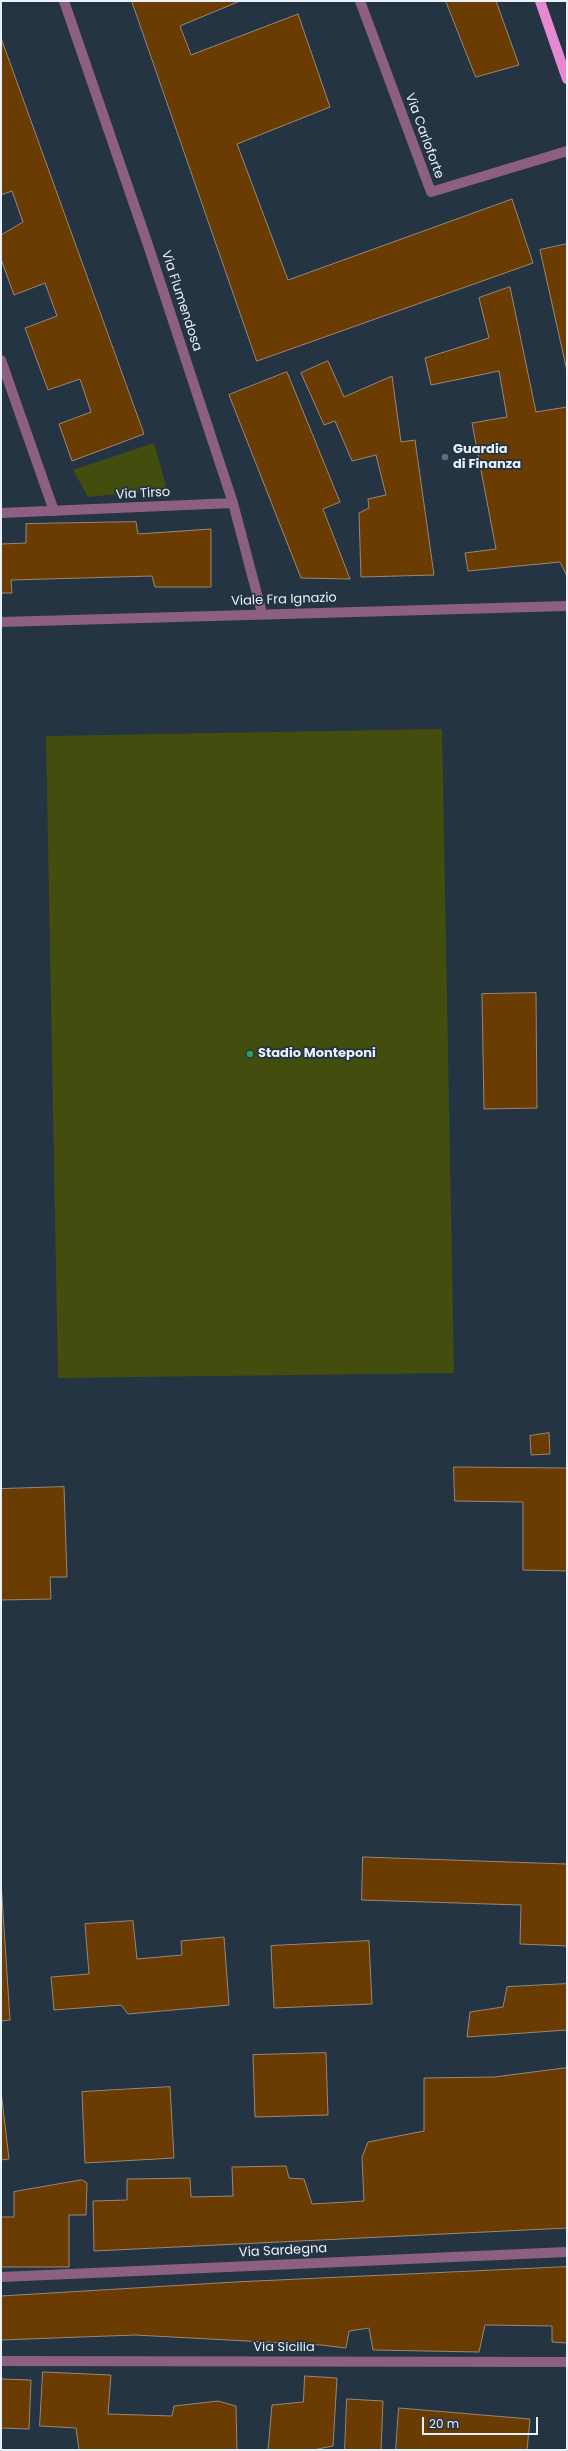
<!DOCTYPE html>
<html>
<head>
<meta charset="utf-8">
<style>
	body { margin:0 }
	#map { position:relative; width:568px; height:2451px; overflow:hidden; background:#243442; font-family:Poppins,sans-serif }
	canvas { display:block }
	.frame { position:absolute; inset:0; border:2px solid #e8f2fb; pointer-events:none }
	.scale { position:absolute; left:422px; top:2417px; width:116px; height:18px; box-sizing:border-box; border:2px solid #e8f2fb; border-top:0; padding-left:5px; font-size:12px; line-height:14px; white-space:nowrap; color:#e8f2fb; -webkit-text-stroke:3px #243442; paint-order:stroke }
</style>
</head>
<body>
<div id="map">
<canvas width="568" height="2451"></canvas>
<div class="frame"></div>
<div class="scale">20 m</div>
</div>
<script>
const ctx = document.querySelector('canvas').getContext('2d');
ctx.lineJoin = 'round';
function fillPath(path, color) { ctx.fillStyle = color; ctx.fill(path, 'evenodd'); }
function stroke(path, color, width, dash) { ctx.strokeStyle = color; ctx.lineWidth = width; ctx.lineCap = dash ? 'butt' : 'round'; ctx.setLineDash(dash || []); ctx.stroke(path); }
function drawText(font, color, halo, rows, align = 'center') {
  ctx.font = font + ' Poppins,sans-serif'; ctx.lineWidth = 3.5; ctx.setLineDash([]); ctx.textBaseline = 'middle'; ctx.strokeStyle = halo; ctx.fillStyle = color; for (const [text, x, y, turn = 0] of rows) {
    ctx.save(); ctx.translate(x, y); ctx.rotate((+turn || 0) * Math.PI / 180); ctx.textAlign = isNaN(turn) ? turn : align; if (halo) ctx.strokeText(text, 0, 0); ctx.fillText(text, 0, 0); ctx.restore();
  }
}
const green = new Path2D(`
	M154 443 167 489 88 497 73 470Z
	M442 729 454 1373 58 1378 46 736Z`);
const building = new Path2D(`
	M132 1H240L180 26 191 55 298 14 330 107 237 144 288 280 512 199 533 263 257 361Z
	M446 1H496L519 65 476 77Z
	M1 38 144 434 72 461 59 424 91 412 80 379 48 390 25 328 57 316 45 283 14 295 1 259V235L23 222 12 191 1 195Z
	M567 244V371L540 250Z
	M510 287 536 412 567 407V576L560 562 468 571 465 553 496 549 472 423 507 417 499 371 431 385 425 358 489 338 479 298Z
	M328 361 344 397 392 376 401 442 415 440 434 575 361 577 359 513 369 508 368 499 386 495 376 455 352 461 335 421 324 425 301 373Z
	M287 372 340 502 323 509 350 579 301 578 229 395Z
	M136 522 138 534 211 529V587H155L152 576 11 580 12 593H1V544L26 543V524Z
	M536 993 537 1108 484 1109 482 994Z
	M549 1433 550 1454 531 1455 530 1436Z
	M454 1467 567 1468V1571L523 1570V1502L455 1501Z
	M64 1487 67 1577H50L51 1599 1 1600V1489Z
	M363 1857 567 1864V1946L520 1944 521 1905 362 1900Z
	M1 1882 10 2020 1 2021Z
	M133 1921 137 1959 182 1955 181 1941 224 1937 229 2005 128 2014 121 2005 54 2010 51 1977 89 1974 85 1924Z
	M369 1941 372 2004 274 2008 271 1946Z
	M567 1984V2030L467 2037 470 2012 503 2007 507 1987Z
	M326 2053 328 2115 255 2117 253 2055Z
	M567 2068V2228L94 2251 93 2201 127 2200V2179L190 2178 191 2197 233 2196 232 2167 286 2166 289 2178 304 2179 312 2204 364 2201 362 2157 368 2142 424 2131V2078L494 2077Z
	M170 2087 174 2158 85 2163 82 2092Z
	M1 2091 9 2159 1 2160Z
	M82 2180 87 2183 86 2215H69V2267H1V2217H14V2192Z
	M567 2267V2343L552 2342V2326L485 2325 479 2352 373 2350 369 2328 349 2331 346 2348 321 2345 135 2335 1 2340V2296L235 2282Z
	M43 2372 111 2375 108 2414 172 2416 174 2406 218 2401 236 2406 237 2450H79L76 2428 40 2426Z
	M305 2376 337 2378 333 2446 313 2450H268L272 2405 303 2402Z
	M1 2379 31 2380 29 2429 1 2428Z
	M347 2399 383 2401 381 2450H345Z
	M399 2408 530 2419 527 2450H396Z`);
const minor = new Path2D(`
	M64 1 148 245 233 503 262 613
	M360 1 431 192 567 151
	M1 360 54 511
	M1 513 233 503
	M1 2277 567 2252
	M1 2361 567 2362`);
const tertiary = new Path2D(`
	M1 622 567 606`);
const primary = new Path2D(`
	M540 1 567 79`);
const markers = [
	[445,457,4,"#5c6f8a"],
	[250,1054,4,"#2e9e5b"]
];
const streetNames = [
	["Via Carloforte",424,136,70],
	["Via Flumendosa",181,301,72],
	["Via Tirso",143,494,-3],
	["Viale Fra Ignazio",284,600,-2],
	["Via Sardegna",283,2251,-3],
	["Via Sicilia",284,2348]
];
const poiNames = [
	["Guardia",453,450],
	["di Finanza",453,465],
	["Stadio Monteponi",258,1054]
];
fillPath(green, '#424d0e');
fillPath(building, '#6a3c01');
stroke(building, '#9a8777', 1);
stroke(minor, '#8d5f83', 10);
stroke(tertiary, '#8d5f83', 10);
stroke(primary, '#e788d3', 10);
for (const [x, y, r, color] of markers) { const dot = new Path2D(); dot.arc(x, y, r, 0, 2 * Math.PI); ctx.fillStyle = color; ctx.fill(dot); stroke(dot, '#243442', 1.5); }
drawText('13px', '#e8f2fb', '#243442', streetNames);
drawText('bold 13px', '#e8f2fb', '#243442', poiNames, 'left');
</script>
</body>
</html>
